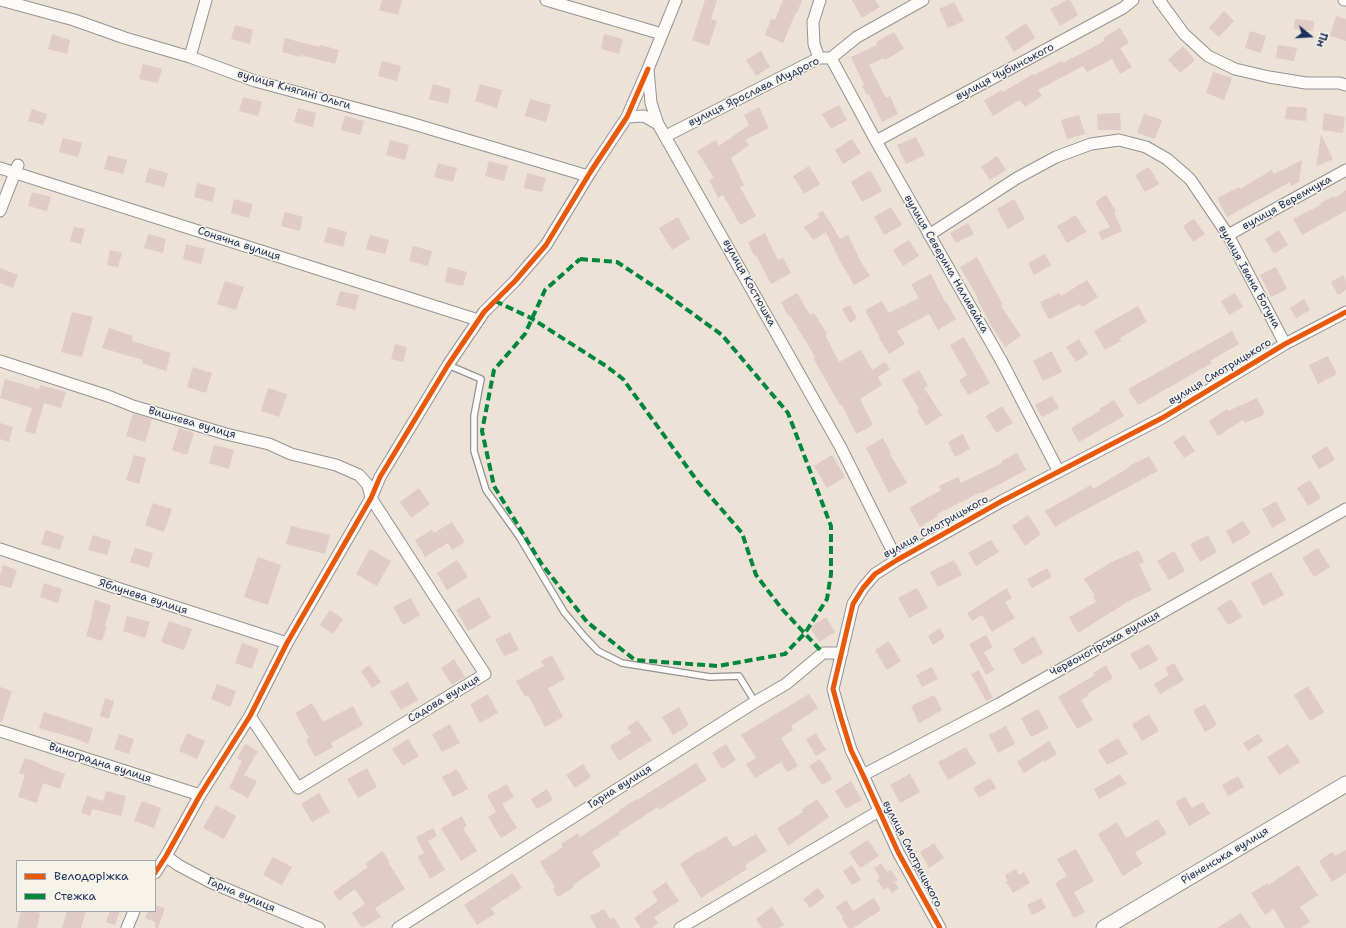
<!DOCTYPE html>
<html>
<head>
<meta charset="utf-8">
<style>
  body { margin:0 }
  #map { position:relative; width:1346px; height:928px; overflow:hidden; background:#ece2d6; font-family:"Shantell Sans",sans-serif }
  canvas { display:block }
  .legend { position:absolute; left:16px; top:860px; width:140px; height:52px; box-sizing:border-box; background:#f7f3e8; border:1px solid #9fa5b1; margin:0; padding:5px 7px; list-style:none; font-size:12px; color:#1b2f5e }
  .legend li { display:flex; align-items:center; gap:8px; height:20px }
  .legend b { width:20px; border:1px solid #9fa5b1 }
  .north { position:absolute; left:1290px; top:16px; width:40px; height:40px; -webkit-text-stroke:3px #f7f3e8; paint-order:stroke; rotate:108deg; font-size:11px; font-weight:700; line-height:16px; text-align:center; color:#1b2f5e }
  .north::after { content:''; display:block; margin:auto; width:14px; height:18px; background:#1b2f5e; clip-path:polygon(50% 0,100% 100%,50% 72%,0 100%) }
</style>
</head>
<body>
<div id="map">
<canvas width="1346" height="928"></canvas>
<ul class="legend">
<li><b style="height:5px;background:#e8590c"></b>Велодоріжка</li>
<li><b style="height:5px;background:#00873e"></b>Стежка</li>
</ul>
<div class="north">Пн</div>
</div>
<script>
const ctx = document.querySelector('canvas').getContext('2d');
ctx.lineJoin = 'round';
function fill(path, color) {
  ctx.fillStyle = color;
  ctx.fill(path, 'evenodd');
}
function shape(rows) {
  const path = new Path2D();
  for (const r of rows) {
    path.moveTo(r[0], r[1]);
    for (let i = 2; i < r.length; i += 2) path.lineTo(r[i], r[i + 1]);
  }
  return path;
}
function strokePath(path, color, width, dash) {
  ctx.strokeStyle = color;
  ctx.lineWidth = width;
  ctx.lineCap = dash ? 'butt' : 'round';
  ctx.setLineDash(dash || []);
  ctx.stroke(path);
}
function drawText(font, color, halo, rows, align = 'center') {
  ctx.font = font + ' "Shantell Sans",sans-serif';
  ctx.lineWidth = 3;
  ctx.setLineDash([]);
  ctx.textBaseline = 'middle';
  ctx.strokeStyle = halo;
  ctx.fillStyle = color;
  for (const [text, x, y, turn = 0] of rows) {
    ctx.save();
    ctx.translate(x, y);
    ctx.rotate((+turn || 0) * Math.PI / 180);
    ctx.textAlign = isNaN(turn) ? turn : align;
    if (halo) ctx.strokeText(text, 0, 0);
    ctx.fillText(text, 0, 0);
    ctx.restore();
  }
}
fill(shape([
  [382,0,402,0,398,15,379,10],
  [705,0,717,0,711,19,717,21,709,46,692,40],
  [783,0,802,0,797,13,796,12,783,43,765,35,771,19,775,20],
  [852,0,875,0,880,7,862,18],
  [1067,0,1070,0,1078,15,1060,26,1050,9],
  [954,2,964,21,948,28,939,9],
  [1224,11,1234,21,1219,37,1209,28],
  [1336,16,1346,19,1346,41,1330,36],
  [1295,19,1314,21,1313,31,1294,29],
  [1026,23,1035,38,1014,52,1005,37],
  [235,25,253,30,250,44,231,39],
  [1120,28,1129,43,1120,48,1132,67,1120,74,1112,59,1087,72,1083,66,1038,90,1042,96,1025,107,1020,100,993,116,984,100,1002,90,1003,92,1033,74,1034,75,1062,61,1063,63,1105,41,1103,38],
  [1250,31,1266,36,1261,53,1245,48],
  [894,32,904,49,885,60,884,58,869,65,886,98,890,96,898,114,882,122,869,94,867,95,862,86,864,85,851,57,877,45,876,42],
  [52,34,70,40,67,54,48,49],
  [604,34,623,39,619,54,601,49],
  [285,38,319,47,320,45,339,50,335,64,301,55,300,57,282,52],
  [1278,45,1297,48,1294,61,1276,58],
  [1183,46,1195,60,1180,73,1168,60],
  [761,51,770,67,756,76,746,60],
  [382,61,401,66,397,81,378,76],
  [143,64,162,69,158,83,139,79],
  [1213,72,1232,78,1224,100,1206,93],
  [433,84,451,89,448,104,429,99],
  [480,84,502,90,497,108,475,101],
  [243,97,262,102,258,116,239,111],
  [530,99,551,105,546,122,525,116],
  [839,105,847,120,831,129,822,114],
  [1287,106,1307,108,1306,121,1285,119],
  [759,107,769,128,745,140,749,145,731,158,744,185,740,187,756,216,740,225,723,195,718,198,709,180,714,178,697,151,716,140,719,146,749,125,744,115],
  [298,108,316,113,313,127,294,122],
  [32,109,47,114,43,125,28,121],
  [1120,113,1121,130,1098,130,1097,114],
  [1324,113,1345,117,1343,133,1322,130],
  [1144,114,1162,120,1155,139,1137,133],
  [1079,115,1085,134,1067,139,1061,120],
  [345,116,364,121,360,135,341,130],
  [1321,134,1333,159,1316,167],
  [916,137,925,155,906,164,897,145],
  [63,138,82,143,78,157,59,152],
  [852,139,861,153,843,164,835,150],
  [390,140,409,145,405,160,386,155],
  [108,155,127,160,123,174,104,169],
  [997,156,1006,170,990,180,981,167],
  [1302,160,1299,182,1291,186,1290,182,1227,217,1217,198,1239,187,1240,189,1272,170,1274,174],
  [489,161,508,166,504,181,485,176],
  [438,163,457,168,453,182,434,177],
  [809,166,820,184,804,194,793,176],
  [1149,167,1159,184,1145,192,1135,175],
  [149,168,168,173,164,187,145,182],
  [870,170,882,191,862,202,851,182],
  [527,173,546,178,542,192,524,188],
  [197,183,216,188,212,202,194,197],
  [1346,190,1346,211,1302,235,1293,219,1321,205,1320,203,1334,196,1335,198],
  [32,192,51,197,47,211,28,206],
  [1106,195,1116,211,1114,212,1122,231,1102,240,1098,232,1110,227,1095,202],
  [234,199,253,204,249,218,231,213],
  [1014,199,1025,219,1008,229,997,209],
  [891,207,902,225,884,235,874,217],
  [823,211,840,239,848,235,860,260,870,276,854,285,841,263,826,232,813,240,804,227,819,218,817,214],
  [285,212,303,217,300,231,281,226],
  [1076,215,1086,232,1067,243,1057,226],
  [678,217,690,239,672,250,659,228],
  [1194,219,1205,234,1193,242,1183,226],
  [968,223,974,234,956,243,950,233],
  [74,227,85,229,81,244,70,241],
  [328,227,347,232,343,247,324,242],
  [1279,230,1288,245,1274,254,1265,239],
  [765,233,778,260,783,258,791,273,771,284,756,255,754,256,748,242],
  [148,234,166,239,163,253,144,248],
  [370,235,389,240,385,254,366,249],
  [909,240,919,256,903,266,893,250],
  [186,244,205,249,201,264,183,259],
  [413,246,432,251,428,266,409,261],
  [110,250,122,253,118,267,107,265],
  [1045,254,1051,265,1034,275,1028,263],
  [977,257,1003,305,1001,306,1021,336,1005,347,992,327,977,299,978,298,960,267],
  [448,267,467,272,463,286,445,282],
  [1276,267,1287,289,1271,297,1260,275],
  [0,268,18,275,13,288,0,283],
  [931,274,946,304,947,303,956,319,938,330,929,314,897,331,905,344,889,354,879,338,880,338,865,310,882,301,889,313,919,298,911,284],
  [1343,275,1346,281,1346,290,1338,295,1331,282],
  [1087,280,1098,297,1082,307,1080,304,1050,319,1048,318,1040,302,1060,293,1061,296],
  [225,281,244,287,236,310,217,304],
  [340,291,359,295,355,310,336,305],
  [797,293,810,315,814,313,827,334,825,335,839,362,861,350,872,370,885,362,890,369,878,377,882,385,860,399,873,425,856,434,842,405,840,405,813,358,815,357,790,315,788,316,781,302],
  [1235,293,1243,307,1229,315,1221,301],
  [1304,299,1310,310,1296,318,1290,308],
  [850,305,857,318,850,323,842,309],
  [1138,306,1147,322,1120,338,1121,341,1105,350,1094,331],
  [72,312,93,317,82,357,61,352],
  [109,328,133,336,132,341,171,353,166,371,142,363,143,360,102,348],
  [1232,331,1239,344,1210,361,1212,363,1138,405,1128,389],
  [964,337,990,383,968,395,959,380,967,375,950,345],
  [1079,339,1088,354,1076,362,1066,347],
  [395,344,407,347,403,362,391,359],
  [1052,351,1062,372,1043,381,1033,361],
  [1328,356,1337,374,1318,384,1309,365],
  [193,367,212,373,206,393,187,387],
  [919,370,928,386,924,388,942,415,926,426,917,411,919,409,902,380],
  [5,379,39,389,40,385,66,392,61,408,44,403,35,434,25,431,32,408,0,398],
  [268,388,287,394,279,417,261,411],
  [1052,396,1059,408,1042,417,1035,405],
  [1257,398,1265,414,1245,423,1243,420,1218,436,1209,421,1227,409,1228,411],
  [1114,400,1124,416,1079,442,1071,428,1100,411,1099,409],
  [1002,406,1013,423,996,433,986,416],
  [133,413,152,419,145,442,126,436],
  [0,423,13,427,9,442,0,439],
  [179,428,194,433,187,455,172,450],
  [963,434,970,449,955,457,948,442],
  [1184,435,1195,451,1184,458,1173,442],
  [883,438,891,453,890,454,907,483,889,493,866,448],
  [214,445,234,450,229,469,209,463],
  [1327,446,1335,460,1319,469,1311,456],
  [1017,453,1026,470,1000,484,982,493,981,492,937,514,938,516,920,527,909,508,941,490,939,486,958,477,961,483,1002,463,1001,461],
  [134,455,146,458,139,484,126,480],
  [832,455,845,477,827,488,814,466],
  [1149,456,1158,471,1070,518,1055,527,1045,511,1091,485,1093,489,1130,467,1129,466],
  [1310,480,1321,498,1308,506,1297,488],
  [419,488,430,504,411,518,400,502],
  [1276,501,1286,520,1272,528,1262,509],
  [153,503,172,509,164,532,145,525],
  [1028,515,1041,534,1025,546,1012,526],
  [1243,521,1251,533,1233,544,1226,531],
  [452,522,465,542,452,550,448,543,425,557,415,540,432,530,434,533],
  [291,526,330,535,325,554,286,544],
  [46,530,64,536,60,550,41,544],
  [93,535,111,541,107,555,88,550],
  [1208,535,1217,552,1200,562,1190,544],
  [991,540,999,552,976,566,968,553],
  [135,548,153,553,149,568,130,562],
  [1318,548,1330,567,1314,577,1302,558],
  [370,549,391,561,377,586,356,574],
  [1138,550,1144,562,1139,564,1152,590,1129,601,1078,633,1069,617,1096,602,1093,597,1095,596,1084,579,1110,563],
  [1174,551,1185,571,1169,580,1157,561],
  [258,557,281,565,268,605,244,597],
  [457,560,468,577,447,590,437,573],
  [954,560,962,575,938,587,930,572],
  [3,565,17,570,11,588,0,585,0,575],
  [1047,568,1052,577,1032,588,1027,579],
  [1271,572,1284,595,1263,606,1251,583],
  [44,583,62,589,58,603,40,597],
  [917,588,928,608,909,618,898,598],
  [1007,588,1012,598,1005,602,1015,618,992,632,982,615,972,621,967,613],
  [479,597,491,618,468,631,456,610],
  [411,598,420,615,403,625,393,607],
  [1231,599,1242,617,1228,625,1217,608],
  [95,600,111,605,105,626,107,626,102,641,86,636,92,615,91,615],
  [330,610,343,619,333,634,320,625],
  [127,616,150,622,145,638,123,631],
  [826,617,835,632,819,642,810,627],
  [169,621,192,629,184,650,161,642],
  [940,628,945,637,933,645,928,636],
  [510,632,519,650,504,656,495,639],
  [986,635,993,647,984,652,994,670,986,675,969,644],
  [1034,636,1043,653,1022,665,1013,649],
  [889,641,901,661,887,670,875,650],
  [242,643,259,649,252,669,235,663],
  [1149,644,1158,660,1140,670,1130,654],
  [552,655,565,679,548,688,563,717,545,727,528,695,525,697,516,681,544,666,541,661],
  [454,659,465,677,452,685,441,668],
  [1174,663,1184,680,1160,694,1154,684,1169,675,1165,668],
  [369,665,381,682,372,688,361,671],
  [1106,665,1113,678,1087,694,1088,696,1081,700,1093,720,1077,729,1058,697,1095,675,1093,673],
  [932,667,938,679,922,687,916,675],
  [979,670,993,698,986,701,971,674],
  [408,682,418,700,401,710,390,692],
  [217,684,236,691,230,707,211,699],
  [1308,686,1324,712,1310,721,1294,695],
  [0,687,12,691,2,722,0,722],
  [488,694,498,713,480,723,470,704],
  [809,694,818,708,791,726,793,730,781,738,798,766,787,772,781,762,755,778,746,764,756,758,741,735],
  [934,695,942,710,919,723,911,706],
  [105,698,114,701,109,719,100,716],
  [312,703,323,722,353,706,363,725,331,743,333,747,315,757,306,740,309,738,295,713],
  [1205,704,1217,725,1205,732,1193,710],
  [679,707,689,725,673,735,662,717],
  [1038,709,1049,728,1031,737,1021,718],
  [44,712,93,728,88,744,74,738,39,728],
  [1149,714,1159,731,1142,741,1132,724],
  [637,720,652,740,619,761,610,746,631,733,627,728],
  [450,724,460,743,442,752,432,734],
  [1006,726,1015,744,998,753,989,735],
  [187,733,205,741,197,759,179,751],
  [816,733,826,750,816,756,806,739],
  [119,734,134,739,129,754,114,749],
  [1258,734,1263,741,1248,751,1243,743],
  [1118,738,1128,754,1107,765,1098,750],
  [408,739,419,756,403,766,392,749],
  [1049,741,1057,754,1044,762,1044,760,1024,773,1017,762],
  [245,744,258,751,244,775,257,781,248,798,229,788,242,761,237,758],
  [726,744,736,760,722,769,712,753],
  [1288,744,1300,762,1279,775,1267,757],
  [966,747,976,764,948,780,938,762],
  [25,758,39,763,39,764,65,774,60,789,43,783,37,803,18,797,25,775,19,773],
  [820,759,832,779,822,785,809,766],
  [696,763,707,780,659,810,658,807,619,832,620,834,592,852,601,866,573,885,574,887,558,897,553,889,555,887,540,862,563,847,561,844,578,833,580,837,620,811,619,810,637,799,637,800],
  [583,764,591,777,575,788,566,775],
  [367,768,377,787,358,798,347,779],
  [457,769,468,789,453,797,442,777],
  [910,774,920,792,900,803,890,785],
  [1120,774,1126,784,1099,799,1094,789],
  [1238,776,1244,787,1228,796,1222,785],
  [990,778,996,788,979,798,973,788],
  [851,781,862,800,846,809,835,791],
  [507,784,514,797,502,804,517,828,501,838,488,817,496,812,487,795],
  [547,789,553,800,537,809,531,799],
  [106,791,126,796,121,816,92,809,90,816,81,813,87,796,103,801],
  [319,793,330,812,312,822,301,804],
  [1185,797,1192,808,1203,802,1210,814,1189,826,1175,802],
  [817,799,829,817,788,846,777,828,803,812,801,810],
  [142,801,161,808,154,828,134,821],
  [216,805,236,816,224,839,203,828],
  [462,816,467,826,463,828,477,851,461,861,441,828],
  [1158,819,1167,834,1135,852,1142,864,1123,876,1098,834,1117,822,1126,838],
  [433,828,437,836,428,841,445,870,430,879,418,857,424,853,416,837],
  [756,834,767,851,745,865,747,869,701,898,680,864,699,851,700,852,726,836,734,847],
  [868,840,879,856,860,868,849,852],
  [934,843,944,858,929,868,920,852],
  [1076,849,1094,881,1074,892,1085,912,1074,918,1055,883,1067,876,1057,859],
  [1346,850,1346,873,1332,882,1319,861,1332,852,1335,856],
  [382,851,389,861,388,862,405,889,375,908,381,917,362,928,352,913,365,904,355,889,339,901,333,892,368,867,365,864],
  [273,857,292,867,282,885,263,875],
  [881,863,887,872,891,870,898,880,894,882,899,888,892,893,888,887,884,890,877,880,880,877,874,868],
  [852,865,861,880,852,885,843,871],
  [1298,865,1318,895,1300,907,1310,922,1301,928,1285,928,1274,909,1265,915,1251,893,1268,883,1269,885],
  [1016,869,1019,875,1024,872,1030,883,1013,893,1006,882,1008,881,1005,875],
  [513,873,522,888,491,908,495,914,477,925,464,905],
  [666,882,679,901,654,917,658,923,652,928,641,928,634,918,658,901,652,892],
  [818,888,825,897,810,908,803,899],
  [874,898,881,910,853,928,848,928,842,918,843,917,836,907,846,900,853,911],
  [1041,898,1046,908,1032,915,1027,905],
  [155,905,165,908,158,928,155,928,155,922,145,918,148,911,155,911],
  [772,907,784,925,779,928,762,928,756,919],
  [604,909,610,919,614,917,620,928,595,928,596,927,590,916],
  [21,911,31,911,40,913,37,928,17,928],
  [67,911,86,911,81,928,62,928],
  [110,911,120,911,115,925,106,922],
  [1241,913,1251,928,1217,928]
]), '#e0cbc6');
const lane = shape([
  [448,365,481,379,474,416,474,451,486,490,520,538,564,612,583,635,598,651,622,663,710,677,739,676,755,702]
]);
const street = shape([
  [1,0,74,20,125,38,190,57,255,81,407,122,588,176],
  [546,0,662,34],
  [676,0,648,69,651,103,658,124,840,446,897,560],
  [1159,0,1184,34,1208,56,1235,69,1269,77,1306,83,1339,83,1346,85],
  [1344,0,1346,0],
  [190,57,206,0],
  [819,58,814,44,813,22,820,0],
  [831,58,876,141,1002,362,1059,472],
  [627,117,644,116,658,124],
  [666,136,819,58,831,58,857,37,923,0],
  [876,141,1123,8,1133,0],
  [0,168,478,320],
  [0,211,18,165],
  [929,235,1017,178,1056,157,1091,144,1119,140,1146,147,1167,159,1190,179,1228,235,1285,344],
  [1228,235,1346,170],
  [0,361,108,396,133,406,226,434,269,444,291,454,336,465,359,475,368,485,371,498,485,674,298,788,250,716],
  [0,549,114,587,287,643],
  [0,731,200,795],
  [863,775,999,704,1346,509],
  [166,856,178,865,210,882,319,928],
  [155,873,166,856,200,795,250,716,287,643,371,498,380,477,448,365,484,312,515,281,546,245,591,171,627,117,648,69],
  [127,928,134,911],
  [398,928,755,702,786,684,823,653,842,653],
  [680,928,879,811],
  [940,928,898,852,863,775,851,750,841,718,833,689,853,604,863,588,875,574,897,560,1002,501,1164,417,1285,344,1346,312]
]);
const secondary = shape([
  [1104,928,1346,784]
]);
strokePath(lane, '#959294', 8);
strokePath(street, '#959294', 13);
strokePath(secondary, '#959294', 17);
strokePath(lane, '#fcfbf9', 5.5);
strokePath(street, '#fcfbf9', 11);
strokePath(secondary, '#fcfbf9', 15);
strokePath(shape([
  [580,259,617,262,667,295,722,335,788,413,831,526,831,574,827,599,805,633,785,654,718,666,635,660,587,622,541,563,494,486,482,431,494,370,525,334,545,290,580,259],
  [495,301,531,318,606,366,623,379,698,482,742,533,756,575,782,609,823,653]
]), '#00873e', 4, [8, 4]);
strokePath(shape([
  [155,873,166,856,200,795,250,716,287,643,371,498,380,477,448,365,484,312,515,281,546,245,591,171,627,117,648,69],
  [940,928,898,852,863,775,851,750,841,718,833,689,853,604,863,588,875,574,897,560,1002,501,1164,417,1285,344,1346,312]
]), '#e8590c', 5);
drawText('11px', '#1b2f5e', '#f7f3e8', [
  ["вулиця Чубинського",1005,72,-28],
  ["вулиця Княгині Ольги",294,90,16],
  ["вулиця Ярослава Мудрого",754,92,-26],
  ["вулиця Веремчука",1287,203,-29],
  ["Сонячна вулиця",239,244,18],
  ["вулиця Северина Наливайка",946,264,60],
  ["вулиця Івана Богуна",1249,277,61],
  ["вулиця Костюшка",749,283,61],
  ["вулиця Смотрицького",1220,372,-31],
  ["Вишнева вулиця",192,423,16],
  ["вулиця Смотрицького",936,527,-29],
  ["Яблунева вулиця",143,597,18],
  ["Червоногірська вулиця",1105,644,-29],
  ["Садова вулиця",444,699,-31],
  ["Виноградна вулиця",100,763,18],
  ["Гарна вулиця",620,787,-32],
  ["вулиця Смотрицького",912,854,63],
  ["Рівненська вулиця",1225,856,-31],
  ["Гарна вулиця",241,895,23]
]);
</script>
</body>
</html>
